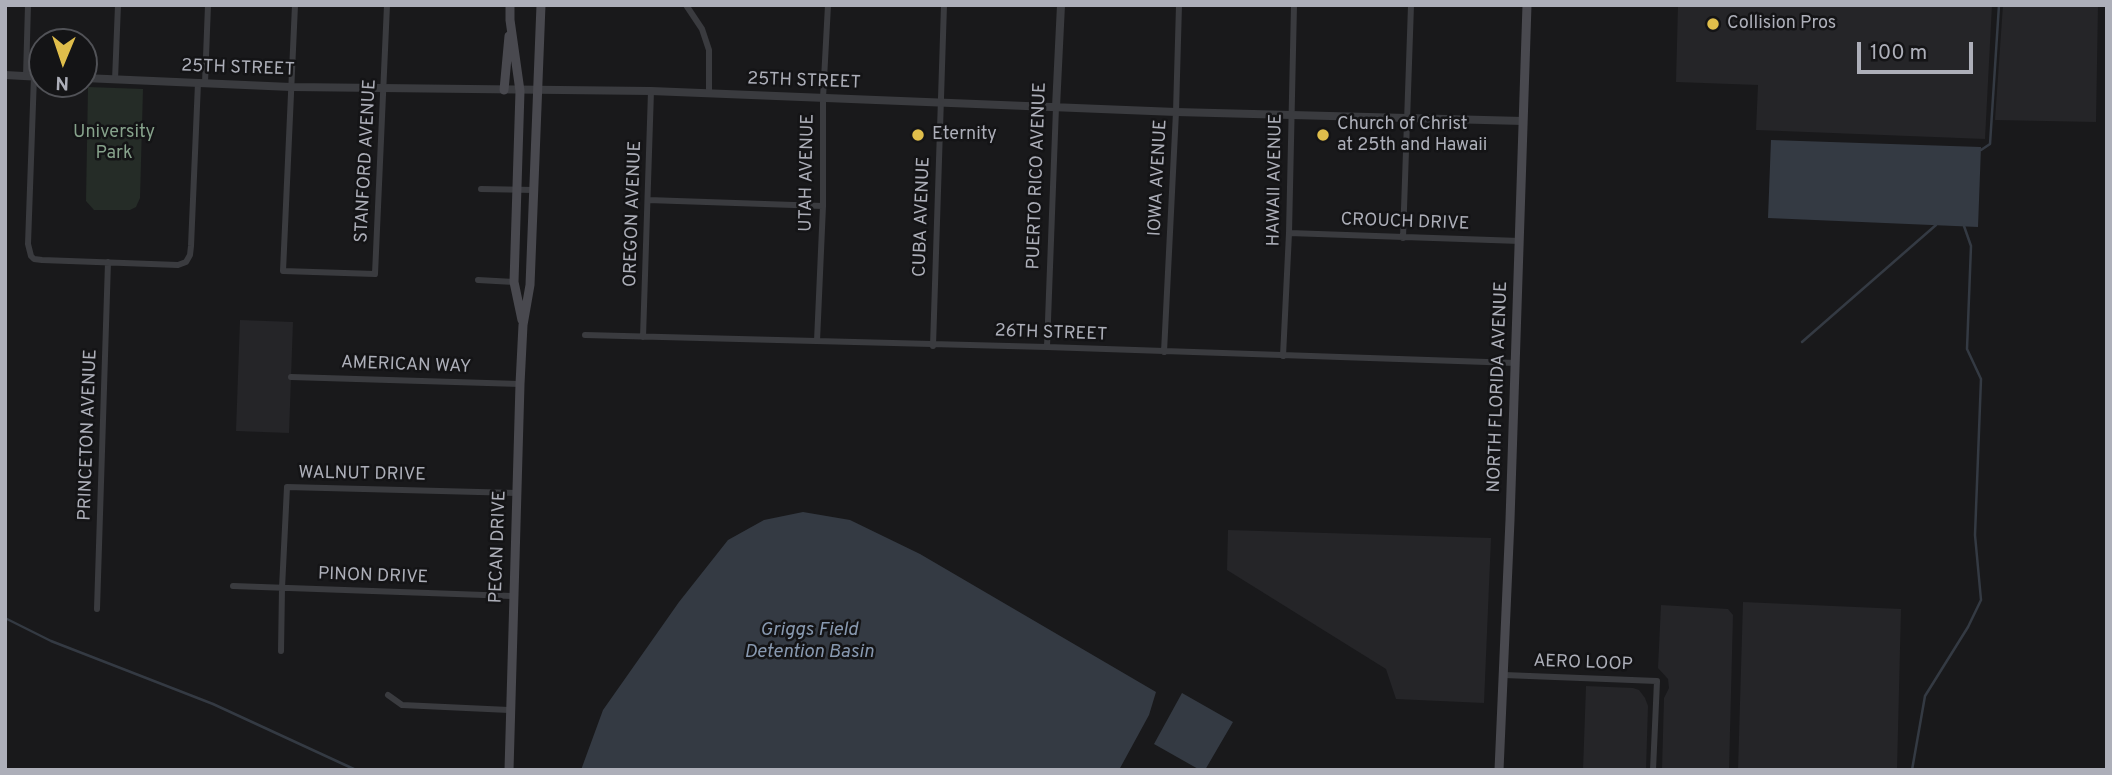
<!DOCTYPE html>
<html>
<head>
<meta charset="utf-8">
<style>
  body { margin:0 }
  #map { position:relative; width:2112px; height:775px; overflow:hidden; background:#19191b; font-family:Overpass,sans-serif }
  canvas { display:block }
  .frame { position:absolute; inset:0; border:7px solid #adafb9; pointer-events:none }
  .north { position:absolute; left:28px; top:28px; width:70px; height:70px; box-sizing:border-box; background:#141416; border:2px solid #515257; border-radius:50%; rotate:182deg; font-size:19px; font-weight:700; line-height:28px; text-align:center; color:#adafb9 }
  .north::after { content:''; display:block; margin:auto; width:24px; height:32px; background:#e0be4b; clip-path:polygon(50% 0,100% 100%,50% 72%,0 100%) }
  .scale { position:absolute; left:1857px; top:42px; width:116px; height:32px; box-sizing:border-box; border:4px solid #adafb9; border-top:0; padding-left:9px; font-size:21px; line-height:24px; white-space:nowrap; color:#adafb9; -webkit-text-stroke:5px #141416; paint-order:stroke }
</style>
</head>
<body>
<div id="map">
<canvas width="2112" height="775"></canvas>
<div class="frame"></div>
<div class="north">N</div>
<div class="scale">100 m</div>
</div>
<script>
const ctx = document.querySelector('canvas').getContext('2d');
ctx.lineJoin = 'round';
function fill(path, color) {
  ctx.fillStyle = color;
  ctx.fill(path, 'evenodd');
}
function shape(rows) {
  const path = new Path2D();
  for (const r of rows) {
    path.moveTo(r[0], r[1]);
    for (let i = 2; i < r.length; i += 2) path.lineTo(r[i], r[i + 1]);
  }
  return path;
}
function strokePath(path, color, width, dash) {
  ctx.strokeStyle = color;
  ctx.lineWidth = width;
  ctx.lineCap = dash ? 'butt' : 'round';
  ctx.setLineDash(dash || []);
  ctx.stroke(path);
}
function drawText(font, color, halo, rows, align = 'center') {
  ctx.font = font + ' Overpass,sans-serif';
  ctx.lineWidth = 5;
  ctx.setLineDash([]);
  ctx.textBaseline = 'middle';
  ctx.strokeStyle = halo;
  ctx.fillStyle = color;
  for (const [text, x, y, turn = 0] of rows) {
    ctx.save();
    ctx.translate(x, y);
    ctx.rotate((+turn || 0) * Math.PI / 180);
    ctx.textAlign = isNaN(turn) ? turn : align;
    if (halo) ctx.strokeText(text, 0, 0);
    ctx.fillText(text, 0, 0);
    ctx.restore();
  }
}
fill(shape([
  [1678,5,1992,5,1985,139,1756,130,1758,85,1676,82],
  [2003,5,2098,5,2096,122,1995,120],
  [240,320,293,322,289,433,236,431],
  [1228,530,1491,538,1484,703,1396,699,1386,669,1227,570],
  [1743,602,1901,609,1897,770,1738,770],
  [1661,605,1728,609,1733,615,1729,770,1662,770,1664,698,1669,688,1668,679,1658,668],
  [1586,686,1633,688,1639,690,1645,698,1648,706,1646,770,1583,770]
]), '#252528');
fill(shape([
  [88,87,143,89,140,198,136,207,130,210,94,210,86,201]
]), '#252c27');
fill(shape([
  [1771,140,1981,147,1978,227,1768,218],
  [803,512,850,520,920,554,1156,692,1149,715,1119,770,581,770,603,710,679,602,728,540,764,520],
  [1182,693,1233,722,1205,770,1200,770,1154,744]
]), '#343a43');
strokePath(shape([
  [1981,150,1990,144,1999,5],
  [1802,342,1936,225],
  [5,618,51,641,213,704,356,770],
  [1912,770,1925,696,1968,627,1981,600,1975,535,1981,379,1967,349,1971,246,1964,226]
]), '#343a43', 2.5);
strokePath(shape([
  [295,5,283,271,375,274,387,5],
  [686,5,702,29,709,50,709,93],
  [26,76,28,5],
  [34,76,28,244,31,256,34,259,42,260,178,265,186,262,190,255,191,246,198,83],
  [115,80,118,5],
  [205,83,208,5],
  [481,189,534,190],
  [648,200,823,206],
  [1289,233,1520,241],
  [1403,238,1411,5],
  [478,280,514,282],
  [585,335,1047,347,1516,363],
  [643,337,651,91],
  [817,341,823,206,823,98,828,5],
  [933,346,944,5],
  [1047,347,1056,107],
  [1164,352,1176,112,1179,5],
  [1283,356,1289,233,1294,5],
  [291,377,520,384],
  [233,586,512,596],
  [97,609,108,262],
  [281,651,282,588,287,487,517,493],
  [1504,675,1657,681,1653,770],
  [388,695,402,705,509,710]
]), '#3a3b3f', 6);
strokePath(shape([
  [5,75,42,77],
  [84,78,291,87,651,91,1176,112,1523,121],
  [1056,107,1061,5]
]), '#3a3b3f', 8);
strokePath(shape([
  [510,5,510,20,520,91,514,282,522,320],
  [504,90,509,36],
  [509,770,520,384,523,325,530,285,541,5],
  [1499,770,1510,520,1527,5]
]), '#49494f', 9);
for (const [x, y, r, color] of [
  [1713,24,7,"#e0be4b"],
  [918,135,7,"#e0be4b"],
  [1323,135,7,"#e0be4b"]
]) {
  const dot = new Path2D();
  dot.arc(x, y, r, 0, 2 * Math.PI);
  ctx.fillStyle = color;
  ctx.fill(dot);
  strokePath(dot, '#141416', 2.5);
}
drawText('18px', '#adafb9', '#141416', [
  ["Collision Pros",1727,24],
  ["Church of Christ",1337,125],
  ["at 25th and Hawaii",1337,146],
  ["Eternity",932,135]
], 'left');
drawText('18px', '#adafb9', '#141416', [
  ["25TH STREET",238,69,2],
  ["25TH STREET",804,82,2],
  ["STANFORD AVENUE",367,161,-87],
  ["UTAH AVENUE",808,173,-89],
  ["PUERTO RICO AVENUE",1038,176,-88],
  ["IOWA AVENUE",1159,178,-87],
  ["HAWAII AVENUE",1276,180,-89],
  ["OREGON AVENUE",634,214,-88],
  ["CUBA AVENUE",923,217,-88],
  ["CROUCH DRIVE",1405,223,2],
  ["26TH STREET",1051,334,2],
  ["AMERICAN WAY",406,366,2],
  ["NORTH FLORIDA AVENUE",1499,387,-88],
  ["PRINCETON AVENUE",89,435,-88],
  ["WALNUT DRIVE",362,475,1],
  ["PECAN DRIVE",499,547,-88],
  ["PINON DRIVE",373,577,2],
  ["AERO LOOP",1583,664,2]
]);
drawText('18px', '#86a28b', '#141416', [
  ["University",114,133],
  ["Park",114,154]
]);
drawText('italic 19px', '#8899b0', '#141416', [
  ["Griggs Field",809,631],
  ["Detention Basin",809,653]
]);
</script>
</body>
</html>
